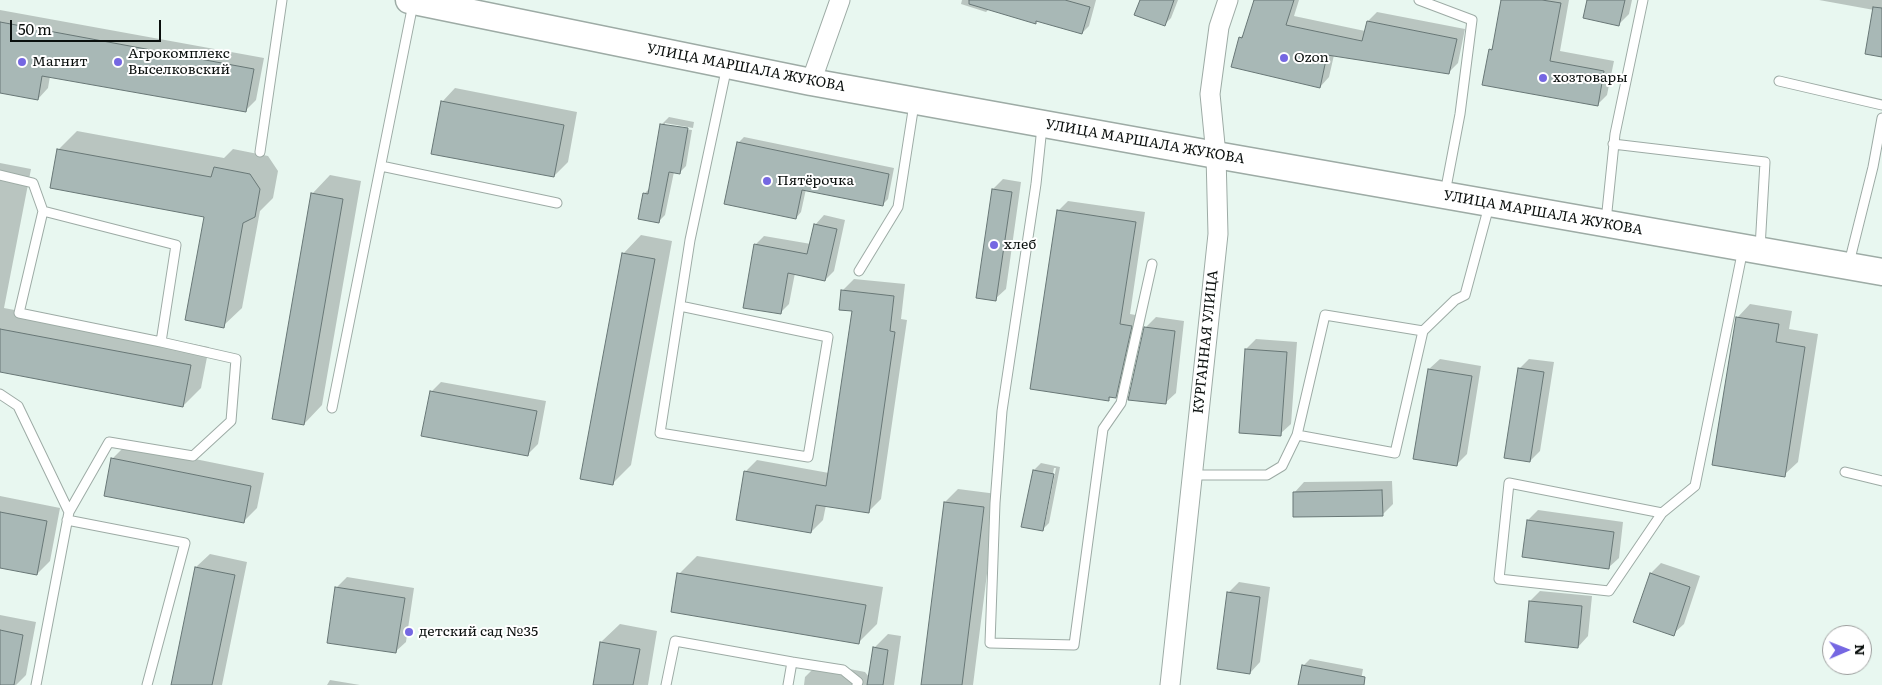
<!DOCTYPE html>
<html>
<head>
<meta charset="utf-8">
<style>
  body { margin:0 }
  #map { position:relative; width:1882px; height:685px; overflow:hidden; background:#e8f7f0; font-family:Literata,serif }
  canvas { display:block }
  .north { position:absolute; left:1822px; top:625px; width:50px; height:50px; box-sizing:border-box; background:#fff; border:1px solid #9d9f9e; border-radius:50%; rotate:89deg; font-size:14px; font-weight:700; line-height:20px; text-align:center; color:#0a0f0d }
  .north::after { content:''; display:block; margin:auto; width:18px; height:22px; background:#7567e2; clip-path:polygon(50% 0,100% 100%,50% 72%,0 100%) }
  .scale { position:absolute; left:10px; top:20px; width:151px; height:22px; box-sizing:border-box; border:2px solid #0a0f0d; border-top:0; padding-left:6px; font-size:15px; line-height:18px; white-space:nowrap; color:#0a0f0d; -webkit-text-stroke:4px #fff; paint-order:stroke }
</style>
</head>
<body>
<div id="map">
<canvas width="1882" height="685"></canvas>
<div class="north">N</div>
<div class="scale">50 m</div>
</div>
<script>
const ctx = document.querySelector('canvas').getContext('2d');
ctx.lineJoin = 'round';
function fill(path, color) {
  ctx.fillStyle = color;
  ctx.fill(path, 'evenodd');
}
function shape(rows) {
  const path = new Path2D();
  for (const r of rows) {
    path.moveTo(r[0], r[1]);
    for (let i = 2; i < r.length; i += 2) path.lineTo(r[i], r[i + 1]);
  }
  return path;
}
function strokePath(path, color, width, dash) {
  ctx.strokeStyle = color;
  ctx.lineWidth = width;
  ctx.lineCap = dash ? 'butt' : 'round';
  ctx.setLineDash(dash || []);
  ctx.stroke(path);
}
function drawText(font, color, halo, rows, align = 'center') {
  ctx.font = font + ' Literata,serif';
  ctx.lineWidth = 4;
  ctx.setLineDash([]);
  ctx.textBaseline = 'middle';
  ctx.strokeStyle = halo;
  ctx.fillStyle = color;
  for (const [text, x, y, turn = 0] of rows) {
    ctx.save();
    ctx.translate(x, y);
    ctx.rotate((+turn || 0) * Math.PI / 180);
    ctx.textAlign = isNaN(turn) ? turn : align;
    if (halo) ctx.strokeText(text, 0, 0);
    ctx.fillText(text, 0, 0);
    ctx.restore();
  }
}
fill(shape([
  [962,0,1096,0,1089,26,1082,33,1037,20,1035,23,989,9,986,12,961,4],
  [1141,0,1178,0,1171,18,1164,25],
  [1255,0,1299,0,1294,16,1365,31,1368,21,1377,12,1465,29,1458,63,1449,72,1334,55,1329,77,1320,87,1240,38,1245,33],
  [1502,0,1569,0,1560,51,1614,61,1607,95,1597,105,1490,50,1493,47],
  [1588,0,1632,0,1629,14,1619,24],
  [1819,0,1882,0,1882,56,1874,10],
  [0,10,264,58,256,100,246,110,50,76,48,88,38,99,0,92],
  [455,88,577,112,568,162,554,176,442,102],
  [669,117,694,122,693,128,665,123,665,126,692,130,686,166,679,173,674,172,665,215,658,222,644,194,650,188,662,124],
  [77,131,224,158,233,149,268,156,278,171,273,198,260,211,242,308,223,326,206,216,52,187,59,149],
  [744,137,894,168,888,199,882,205,806,189,801,212,796,218,738,143],
  [0,163,31,169,4,308,209,347,201,388,183,406,0,371],
  [330,175,361,181,322,405,304,424,312,194],
  [1003,179,1021,182,1006,289,995,299,993,189],
  [1068,201,1145,212,1130,314,1141,316,1126,386,1115,397,1112,396,1108,400,1058,211],
  [824,215,845,220,834,271,825,280,795,273,789,304,780,313,755,245,764,236,811,244,815,225],
  [641,235,672,241,631,465,612,484,623,254],
  [854,279,905,284,901,319,907,320,881,499,869,511,826,505,823,520,811,532,745,472,757,460,829,473,853,310,842,291],
  [1750,304,1792,311,1789,329,1818,334,1798,462,1784,475,1737,318],
  [1156,317,1184,321,1176,393,1165,403,1145,328],
  [1256,339,1297,342,1291,424,1280,434,1246,349],
  [1440,359,1481,366,1467,454,1456,465,1429,369],
  [1529,359,1554,362,1540,451,1530,461,1519,369],
  [441,382,546,401,538,444,528,454,431,392],
  [126,445,264,473,257,508,243,522,112,459],
  [1041,463,1060,467,1049,523,1042,530,1034,470],
  [1054,468,1056,468,1045,523,1043,523],
  [1392,481,1393,504,1382,515,1294,493,1304,482],
  [958,489,997,494,973,685,922,685,945,502],
  [0,496,60,508,50,561,37,574,0,567],
  [1538,510,1623,522,1619,558,1608,568,1528,520],
  [210,554,247,562,222,685,173,685,196,567],
  [697,556,883,587,877,624,859,642,679,574],
  [1661,563,1700,576,1684,624,1673,634,1651,573],
  [347,577,414,588,406,642,395,652,336,588],
  [1239,582,1270,587,1260,662,1250,673,1228,593],
  [1540,591,1592,596,1588,636,1578,647,1530,601],
  [0,615,36,622,26,675,16,685,0,685],
  [620,624,657,631,648,685,594,685,601,642],
  [888,634,901,636,894,685,804,685,805,677,819,663,865,672,869,677,874,648],
  [1310,659,1363,669,1360,685,1300,685,1303,666],
  [330,680,360,685,327,685]
]), '#0003');
const building = shape([
  [969,0,1065,0,1090,7,1082,34,1036,21,1036,24,969,4,969,0],
  [1140,0,1174,0,1165,26,1134,15,1140,0],
  [1254,0,1294,0,1286,25,1362,41,1367,21,1457,39,1449,74,1327,55,1320,88,1231,67,1239,37,1242,38,1254,0],
  [1501,0,1542,0,1561,3,1550,61,1604,71,1598,106,1482,85,1489,49,1492,50,1501,0],
  [1587,0,1625,0,1619,26,1583,18,1587,0],
  [1873,7,1882,8,1882,57,1865,54,1873,7],
  [0,22,254,69,246,112,42,76,38,100,0,93,0,22],
  [441,101,564,125,554,177,431,154,441,101],
  [660,124,688,128,680,174,669,172,659,223,638,219,643,193,648,194,660,124],
  [737,142,889,174,883,206,802,190,796,219,724,204,737,142],
  [57,149,211,177,214,167,250,174,260,189,255,217,243,223,224,328,185,320,204,217,50,188,57,149],
  [992,189,1012,192,996,301,976,298,992,189],
  [311,193,343,199,304,425,272,419,311,193],
  [1057,210,1136,222,1120,324,1132,326,1116,398,1109,397,1109,401,1030,389,1057,210],
  [814,224,837,229,825,281,788,273,781,314,743,308,754,244,807,254,814,224],
  [622,253,655,259,613,485,580,479,622,253],
  [841,290,894,296,890,331,895,332,869,513,816,505,811,533,736,520,744,471,826,486,852,311,839,310,841,290],
  [1736,317,1779,324,1776,342,1805,347,1785,477,1712,465,1736,317],
  [1144,327,1175,331,1166,404,1128,400,1144,327],
  [0,329,191,365,183,407,0,372,0,329],
  [1245,349,1287,352,1281,436,1239,433,1245,349],
  [1518,368,1544,372,1530,462,1504,458,1518,368],
  [1428,369,1472,376,1457,466,1413,459,1428,369],
  [430,391,537,411,528,456,421,436,430,391],
  [111,458,251,486,244,523,104,496,111,458],
  [1033,470,1054,474,1043,531,1021,527,1033,470],
  [1382,490,1383,516,1293,517,1293,492,1382,490],
  [944,502,984,507,962,685,921,685,944,502],
  [0,512,47,521,37,575,0,568,0,512],
  [1527,520,1614,532,1609,569,1522,557,1527,520],
  [195,567,235,575,212,685,171,685,195,567],
  [677,573,866,605,859,644,671,612,677,573],
  [1650,573,1690,587,1674,636,1633,622,1650,573],
  [335,587,405,598,396,653,327,643,335,587],
  [1227,592,1260,597,1250,674,1217,669,1227,592],
  [1529,601,1582,606,1578,648,1525,642,1529,601],
  [0,630,23,635,14,685,0,685,0,630],
  [600,642,640,649,633,685,593,685,600,642],
  [873,647,888,650,883,685,867,685,873,647],
  [1302,665,1365,677,1364,685,1298,685,1302,665]
]);
fill(building, '#a8b8b6');
strokePath(building, '#687776', 1);
const lane = shape([
  [1419,0,1472,20,1460,114,1445,193],
  [1779,81,1882,105],
  [1042,127,1036,184,1002,411,995,503,990,643,1074,645,1103,429,1121,403,1152,264],
  [1613,144,1765,162,1760,248],
  [260,152,282,0],
  [381,166,557,203],
  [0,175,33,183,43,211,176,245,161,342,19,313,43,211],
  [1606,221,1615,134,1643,0],
  [1849,263,1873,167,1882,118],
  [859,271,898,207,914,104],
  [680,306,828,337,808,457,660,433,690,240,727,66],
  [0,394,18,406,69,512,36,685],
  [332,408,413,4],
  [1297,435,1395,453,1423,331,1455,300,1465,295,1489,206],
  [1845,472,1882,481],
  [1192,475,1267,475,1282,466,1297,435,1325,315,1423,331],
  [69,512,109,442,193,456,231,421,236,359,161,342],
  [1662,513,1509,483,1499,579,1609,591,1662,513,1695,486,1743,249],
  [67,520,185,543,147,685],
  [666,685,675,641,792,662],
  [788,685,792,662,843,670,858,682,857,685]
]);
const street = shape([
  [811,82,840,0],
  [1170,685,1218,234,1216,155,1210,94,1219,27,1228,0]
]);
const secondary = shape([
  [409,0,811,82,1216,155,1882,272]
]);
strokePath(lane, '#9daba5', 11);
strokePath(street, '#9daba5', 21);
strokePath(secondary, '#9daba5', 29);
strokePath(lane, '#fff', 9);
strokePath(street, '#fff', 19);
strokePath(secondary, '#fff', 26);
for (const [x, y, r, color] of [
  [1284,58,5,"#7567e2"],
  [22,62,5,"#7567e2"],
  [118,62,5,"#7567e2"],
  [1543,78,5,"#7567e2"],
  [767,181,5,"#7567e2"],
  [994,245,5,"#7567e2"],
  [409,632,5,"#7567e2"]
]) {
  const dot = new Path2D();
  dot.arc(x, y, r, 0, 2 * Math.PI);
  ctx.fillStyle = color;
  ctx.fill(dot);
  strokePath(dot, '#fff', 2);
}
drawText('14px', '#0a0f0d', '#fff', [
  ["Агрокомплекс",128,54],
  ["Выселковский",128,70],
  ["Ozon",1294,58],
  ["Магнит",32,62],
  ["хозтовары",1553,78],
  ["Пятёрочка",777,181],
  ["хлеб",1004,245],
  ["детский сад №35",419,632]
], 'left');
drawText('14px', '#0a0f0d', '#fff', [
  ["УЛИЦА МАРШАЛА ЖУКОВА",746,68,11],
  ["УЛИЦА МАРШАЛА ЖУКОВА",1145,142,10],
  ["УЛИЦА МАРШАЛА ЖУКОВА",1543,213,10],
  ["КУРГАННАЯ УЛИЦА",1206,342,-84]
]);
</script>
</body>
</html>
